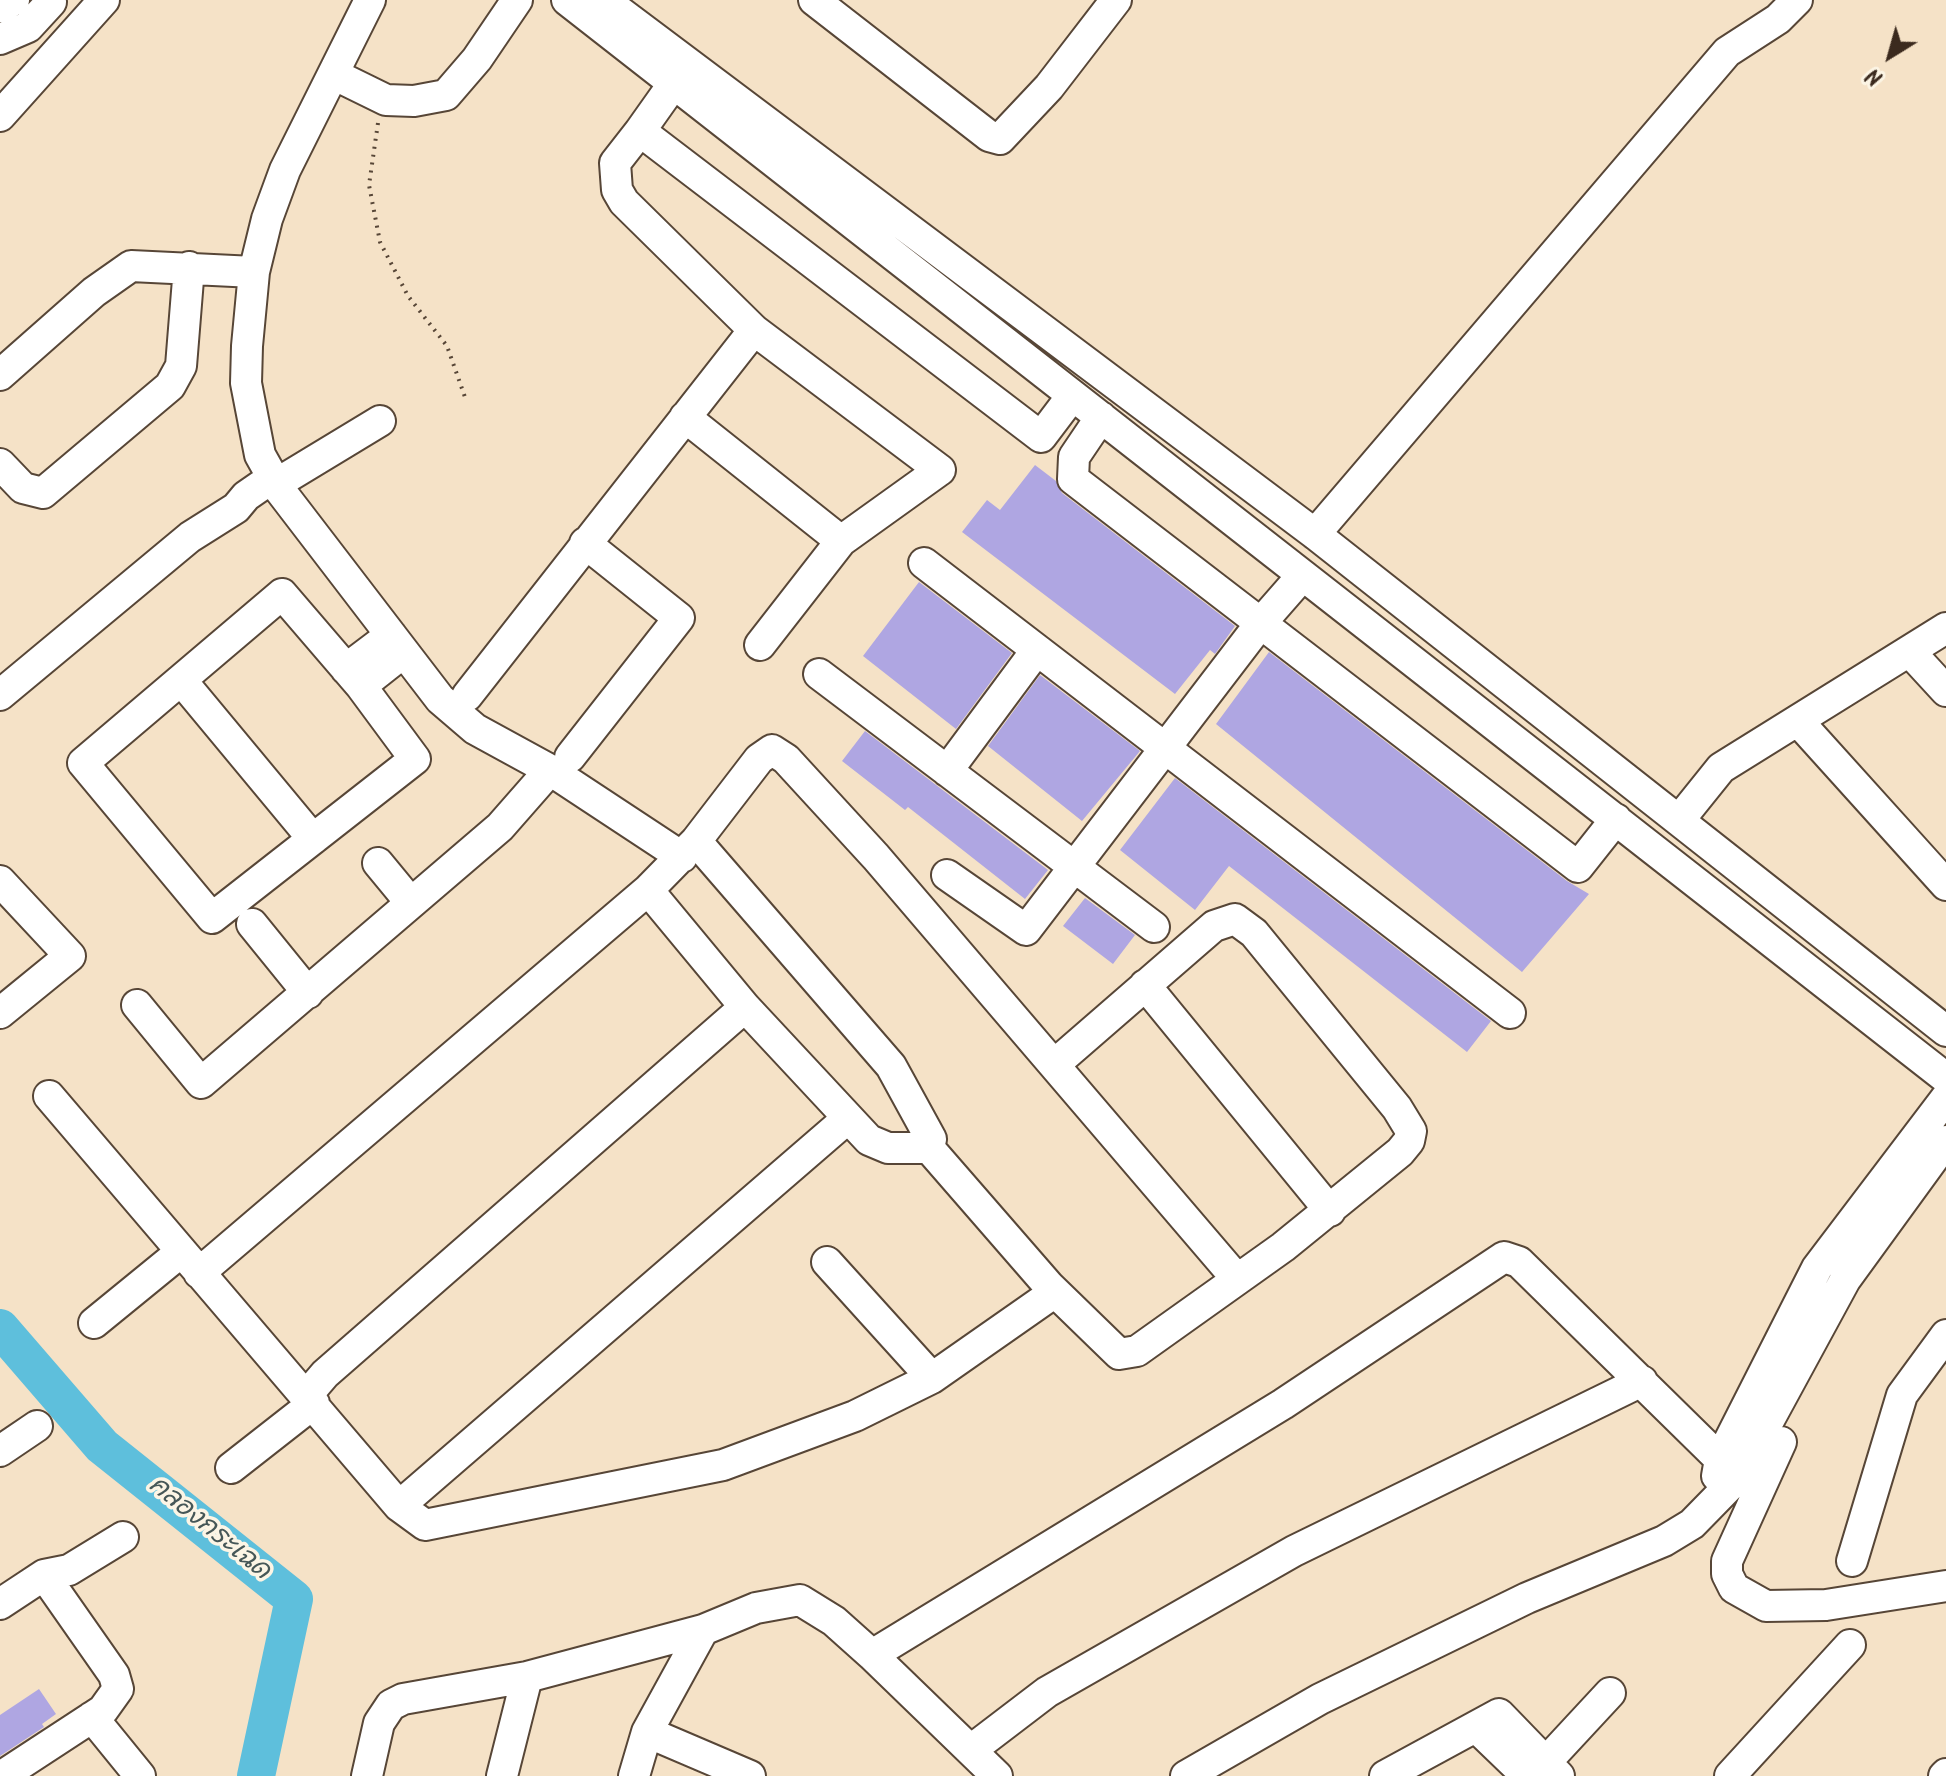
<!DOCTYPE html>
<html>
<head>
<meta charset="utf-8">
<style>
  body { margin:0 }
  #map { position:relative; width:1946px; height:1776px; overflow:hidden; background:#f5e2c7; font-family:Kalam,sans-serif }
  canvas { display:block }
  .north { position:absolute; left:1850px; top:16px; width:80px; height:80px; -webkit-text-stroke:6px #fcf5e5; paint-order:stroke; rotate:217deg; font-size:22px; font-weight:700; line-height:32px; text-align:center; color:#3b2a1e }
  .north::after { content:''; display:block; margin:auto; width:28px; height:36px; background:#3b2a1e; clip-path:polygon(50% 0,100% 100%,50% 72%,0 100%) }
</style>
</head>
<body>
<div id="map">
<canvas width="1946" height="1776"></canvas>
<div class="north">N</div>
</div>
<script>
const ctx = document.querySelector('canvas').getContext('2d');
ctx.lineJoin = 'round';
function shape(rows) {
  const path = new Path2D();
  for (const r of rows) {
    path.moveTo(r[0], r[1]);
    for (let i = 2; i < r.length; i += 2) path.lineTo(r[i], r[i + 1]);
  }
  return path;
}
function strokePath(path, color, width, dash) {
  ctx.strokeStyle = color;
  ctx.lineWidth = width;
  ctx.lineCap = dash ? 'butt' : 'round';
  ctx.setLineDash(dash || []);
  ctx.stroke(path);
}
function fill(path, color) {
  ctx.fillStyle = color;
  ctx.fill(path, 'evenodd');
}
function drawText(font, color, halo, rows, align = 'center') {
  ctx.font = font + ' Kalam,"Playpen Sans Thai",sans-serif';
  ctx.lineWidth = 7;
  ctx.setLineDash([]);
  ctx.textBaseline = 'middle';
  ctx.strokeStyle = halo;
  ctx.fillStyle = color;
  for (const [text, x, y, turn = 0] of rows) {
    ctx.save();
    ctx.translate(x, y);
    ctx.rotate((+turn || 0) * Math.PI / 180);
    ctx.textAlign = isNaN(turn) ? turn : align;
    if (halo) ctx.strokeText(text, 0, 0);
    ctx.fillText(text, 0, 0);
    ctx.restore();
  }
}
strokePath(shape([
  [0,1328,102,1446,294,1599,256,1776]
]), '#5ebfdc', 38);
fill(shape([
  [1035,465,1056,481,1062,493,1235,626,1215,654,1210,650,1175,694,962,532,987,500,1000,510],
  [919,582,1012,653,956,729,863,656],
  [1269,652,1567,881,1589,894,1522,972,1216,724],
  [1040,675,1140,751,1082,821,988,746],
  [865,731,1048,870,1025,899,908,807,905,810,842,761],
  [1175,778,1491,1021,1467,1052,1229,866,1195,910,1120,850],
  [1085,898,1135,935,1113,964,1063,926],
  [39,1689,56,1714,42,1724,44,1727,0,1756,0,1715]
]), '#afa6e2');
const minor = shape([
  [370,0,285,170,267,219,254,272,247,346,246,383,260,455,279,489,440,699,475,729,550,770,682,857],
  [567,0,1946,1078],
  [604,0,1315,534,1946,1031],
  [814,0,989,136,1000,139,1049,87,1116,0],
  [0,7,14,0],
  [0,39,28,27,51,2],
  [333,74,386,100,414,101,446,95,477,59,517,0],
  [674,83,640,131,1041,437,1072,396],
  [0,116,104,0],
  [640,131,615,163,617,190,624,202,754,330,940,470,841,541],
  [0,375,94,292,131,266,254,272],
  [685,417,841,541,760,645],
  [1101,417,1074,457,1073,479,1578,867,1616,819],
  [0,464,23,488,43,493,170,386,181,366,189,267],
  [276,484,380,421],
  [1315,534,1727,52,1778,19,1797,0],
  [924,563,1510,1013],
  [282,594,361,686,415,759,212,918,83,763,282,594],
  [1911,653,1946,691],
  [346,669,391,635],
  [819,674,1154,927],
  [181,680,313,839],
  [361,686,404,652],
  [0,695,190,537,236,508,246,496,272,478],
  [467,696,754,330],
  [1798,721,1946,885],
  [570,757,679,618,585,543],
  [947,771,1036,651],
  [1680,819,1721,768,1946,628],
  [696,841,891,1066,931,1139,929,1148,1049,1286,1119,1354,1137,1351,1283,1247,1400,1152,1409,1141,1411,1131,1397,1108,1254,933,1235,919,1214,926,1055,1064],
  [378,863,411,903],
  [947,875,1026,930,1260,624,1302,576],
  [0,881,70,956,0,1013],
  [648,890,745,1007,869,1140,888,1148,929,1148],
  [252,924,308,993],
  [1145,985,1330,1211],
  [137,1005,201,1083,500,827,550,770],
  [49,1096,399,1506,425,1525,723,1465,855,1416,932,1378,1055,1292],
  [827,1262,932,1378],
  [199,1273,648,890,696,841,759,759,772,750,786,759,876,857,1237,1279],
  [94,1323,181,1252],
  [307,1395,325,1374,745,1007],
  [1781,1442,1727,1561,1727,1574,1734,1588,1766,1606,1826,1605,1946,1586],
  [0,1451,37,1426],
  [231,1468,314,1403],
  [1717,1476,1720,1459,1817,1268,1946,1098],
  [399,1506,848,1118],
  [1852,1561,1902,1395,1946,1335],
  [0,1604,44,1575,69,1570,123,1537],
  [872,1655,1283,1404,1504,1257,1519,1262,1738,1477],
  [92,1717,140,1776],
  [1476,1727,1527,1776],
  [647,1732,750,1776],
  [971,1750,1047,1692,1294,1551,1642,1381],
  [2,1776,103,1710,118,1689,114,1675,44,1575],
  [367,1776,379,1723,391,1705,403,1699,527,1677,703,1630,756,1608,800,1600,834,1621,872,1655,997,1776],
  [502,1776,527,1677],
  [634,1776,647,1732,703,1630],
  [1186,1776,1320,1699,1527,1598,1664,1541,1692,1524,1738,1477,1845,1280,1946,1141],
  [1385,1776,1499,1714,1559,1776],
  [1533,1776,1610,1693],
  [1730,1776,1850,1645],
  [1944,1776,1946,1774]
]);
strokePath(minor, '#574637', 34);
strokePath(shape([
  [378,123,369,185,380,242,408,296,447,346,466,400]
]), '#574637', 4, [2, 6]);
strokePath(minor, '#fff', 30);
drawText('italic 26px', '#465757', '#fcf5e5', [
  ["คลองกระเฉด",208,1530,39]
]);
</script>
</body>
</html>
